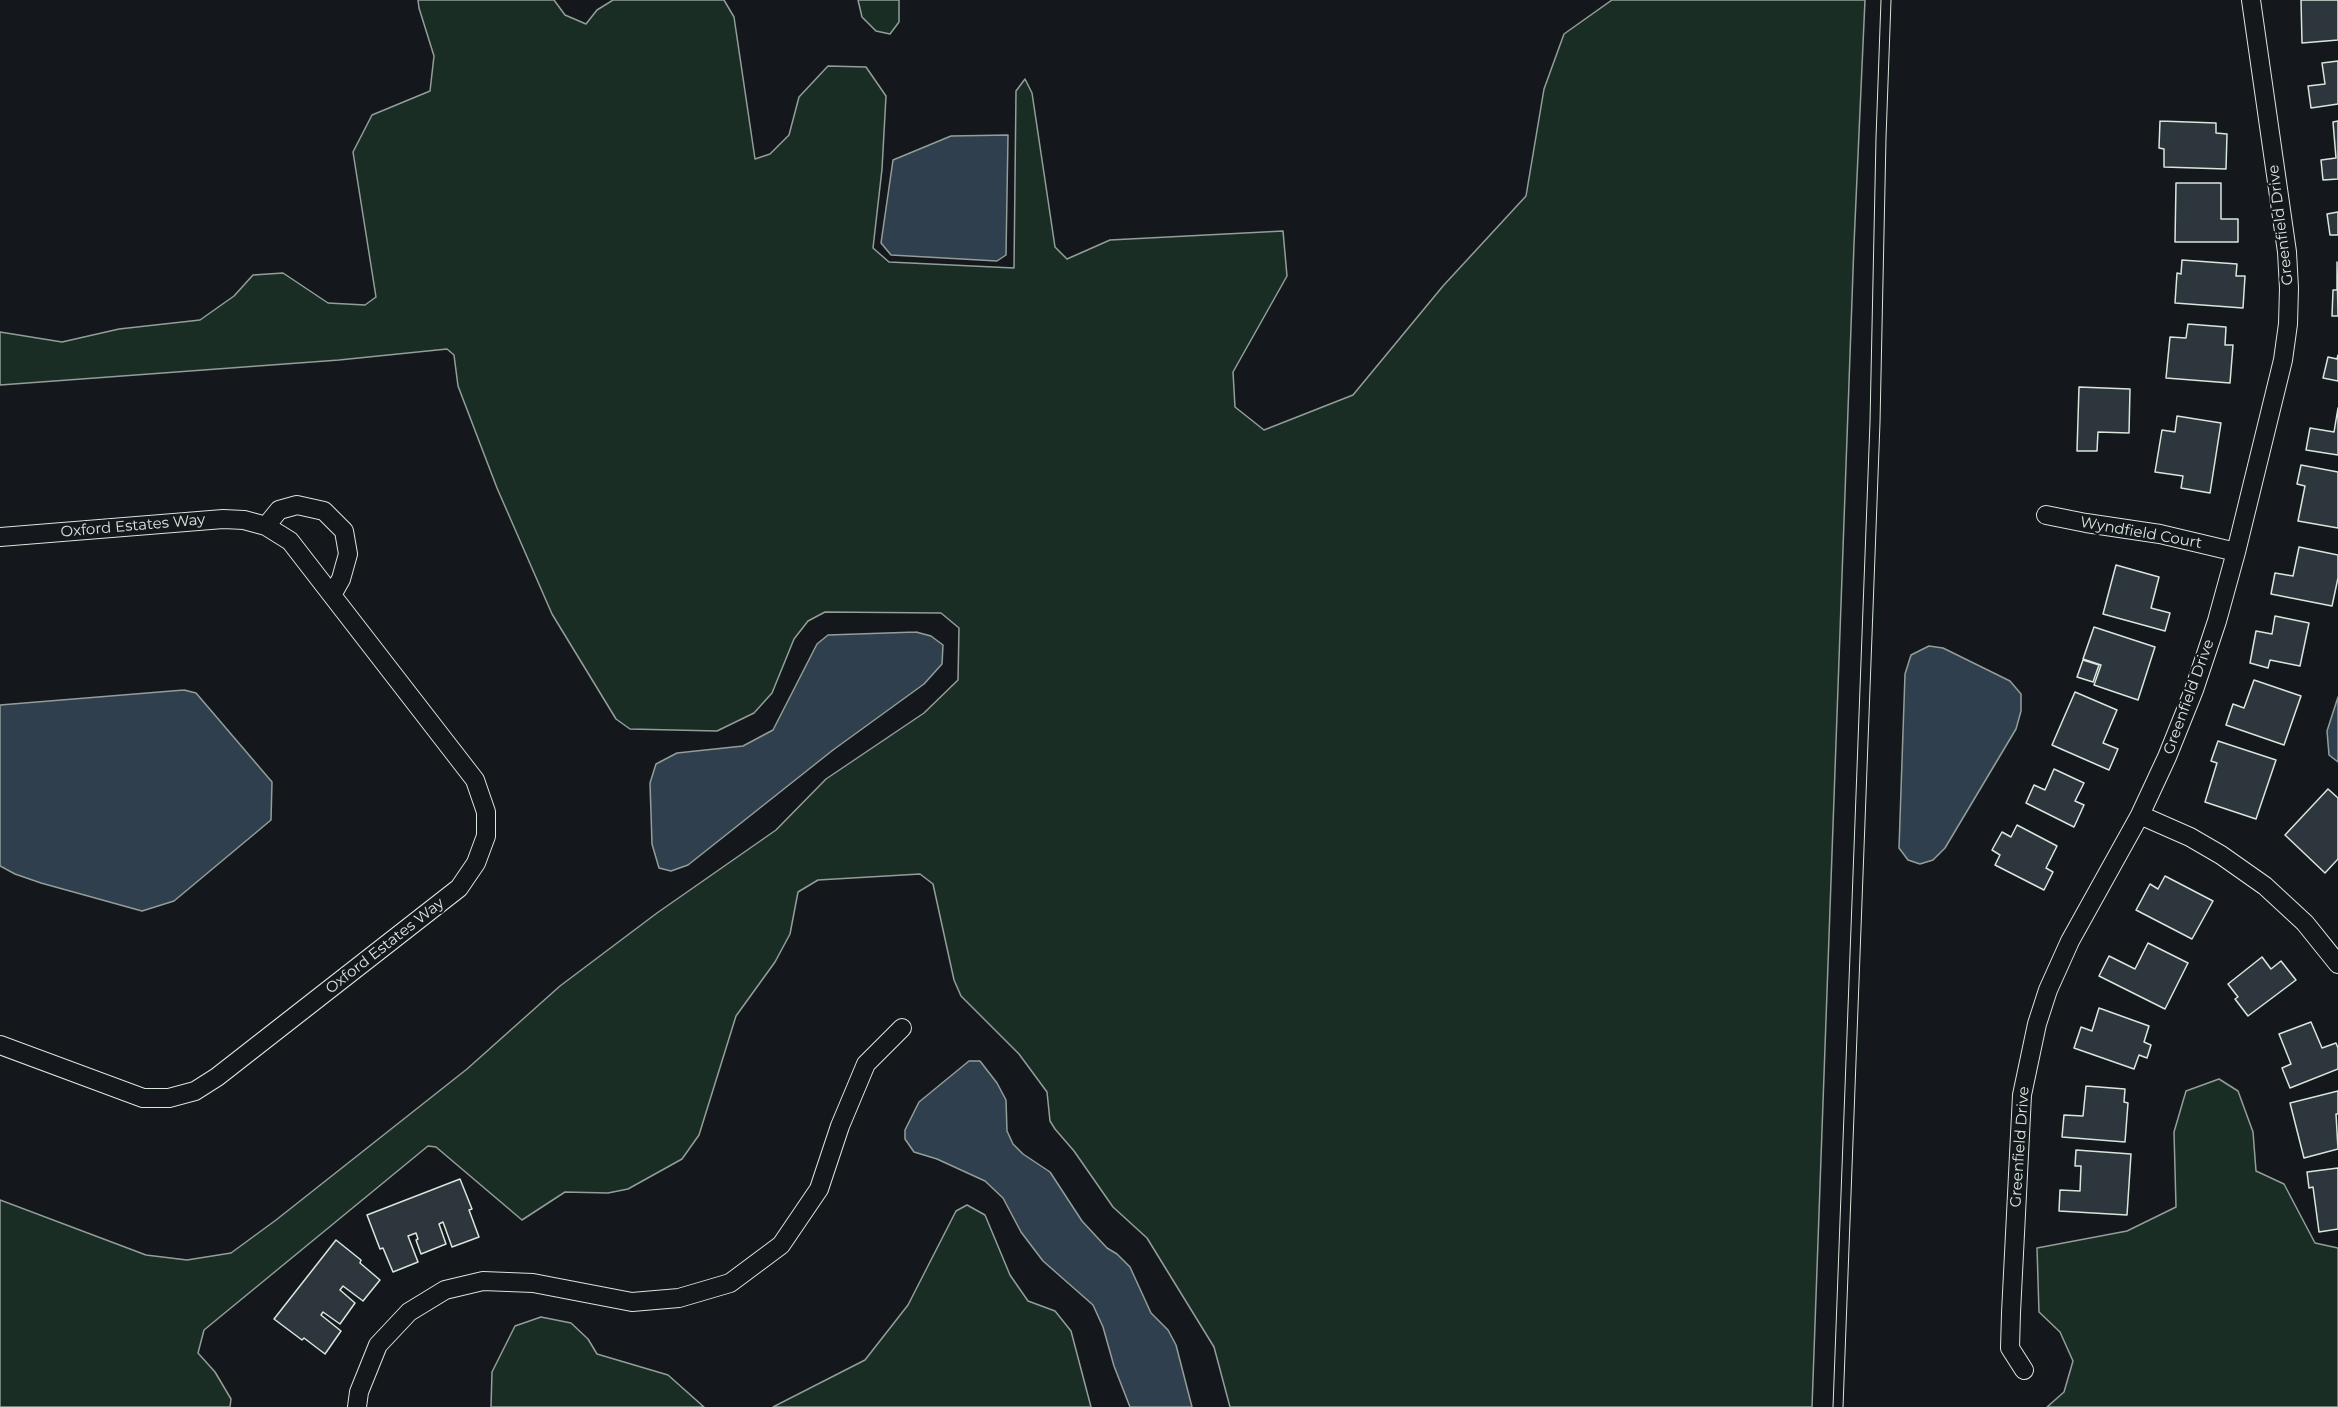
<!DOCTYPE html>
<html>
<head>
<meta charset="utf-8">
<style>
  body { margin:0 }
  canvas { display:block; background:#14181c }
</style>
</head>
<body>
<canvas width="2338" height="1407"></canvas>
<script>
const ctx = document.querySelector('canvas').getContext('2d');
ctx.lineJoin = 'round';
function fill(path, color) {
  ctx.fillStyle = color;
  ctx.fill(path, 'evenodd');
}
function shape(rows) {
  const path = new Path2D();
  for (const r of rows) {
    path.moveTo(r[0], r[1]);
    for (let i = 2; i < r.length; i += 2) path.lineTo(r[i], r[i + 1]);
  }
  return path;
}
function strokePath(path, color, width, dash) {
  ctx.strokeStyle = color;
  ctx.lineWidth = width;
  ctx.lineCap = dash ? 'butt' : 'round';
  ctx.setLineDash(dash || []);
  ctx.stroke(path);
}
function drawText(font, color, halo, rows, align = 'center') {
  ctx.font = font + ' Montserrat,sans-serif';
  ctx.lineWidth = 4.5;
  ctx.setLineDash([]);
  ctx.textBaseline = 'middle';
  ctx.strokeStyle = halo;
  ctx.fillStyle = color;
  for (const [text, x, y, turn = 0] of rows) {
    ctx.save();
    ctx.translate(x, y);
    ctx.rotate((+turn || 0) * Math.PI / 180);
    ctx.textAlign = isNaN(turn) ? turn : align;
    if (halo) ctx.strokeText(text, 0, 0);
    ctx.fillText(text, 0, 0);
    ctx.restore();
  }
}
const green = shape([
  [418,0,554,0,565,15,586,24,597,10,613,0,724,0,734,17,755,159,770,154,789,135,799,97,828,66,866,67,886,96,882,169,873,248,889,262,1014,268,1016,91,1025,79,1032,93,1055,247,1067,259,1110,240,1283,231,1287,276,1233,372,1235,407,1264,430,1353,395,1443,286,1526,196,1544,89,1564,34,1612,0,1865,0,1854,244,1812,1407,1230,1407,1214,1347,1147,1238,1113,1207,1074,1151,1055,1129,1050,1121,1047,1092,1019,1054,961,996,954,980,933,884,920,874,818,880,798,892,790,934,775,962,736,1016,699,1135,682,1159,628,1189,608,1193,565,1192,522,1220,436,1147,428,1146,204,1330,198,1353,215,1372,231,1399,230,1407,0,1407,0,1200,146,1255,187,1260,231,1253,276,1220,467,1069,560,986,657,913,776,830,826,779,924,713,958,680,959,628,941,613,825,612,808,621,794,639,772,693,754,713,717,731,630,729,616,719,552,614,497,488,458,386,454,355,447,349,339,360,0,385,0,332,62,342,119,329,200,320,234,296,253,275,283,273,328,303,365,305,376,297,353,152,372,115,430,91,434,56,419,8,418,0],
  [858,0,899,0,899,22,890,34,876,31,862,17,858,0],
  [2219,1079,2238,1091,2253,1132,2256,1171,2284,1184,2315,1243,2338,1248,2338,1407,2047,1407,2064,1392,2073,1361,2060,1332,2039,1312,2037,1248,2127,1231,2176,1207,2174,1132,2186,1091,2219,1079],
  [967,1205,985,1215,1010,1275,1028,1301,1055,1311,1071,1331,1091,1407,773,1407,865,1360,908,1305,956,1211,967,1205],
  [541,1317,571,1323,588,1339,597,1354,668,1375,704,1407,491,1407,492,1372,515,1326,541,1317]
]);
fill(green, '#1a2d24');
strokePath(green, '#939e99', 1.5);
const water = shape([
  [1008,135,1006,255,997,261,891,255,881,243,893,160,951,136,1008,135],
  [916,632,931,636,943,645,942,664,924,684,833,750,688,865,671,871,659,868,652,844,650,783,656,764,677,753,743,746,773,730,817,644,828,635,916,632],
  [1929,646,1943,648,2010,681,2021,694,2021,711,2016,729,1945,848,1933,860,1920,864,1908,860,1899,848,1905,674,1911,655,1929,646],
  [184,690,196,693,272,782,271,820,174,901,142,911,41,883,15,874,0,866,0,705,184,690],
  [2338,697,2338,762,2329,755,2327,731,2338,697],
  [969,1061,980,1061,997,1083,1006,1100,1007,1131,1013,1144,1023,1154,1050,1172,1082,1221,1107,1248,1117,1254,1130,1267,1151,1313,1168,1330,1176,1345,1192,1407,1130,1407,1114,1366,1103,1327,1093,1305,1043,1261,1021,1232,1003,1198,985,1181,937,1159,914,1152,905,1139,905,1130,919,1102,969,1061]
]);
fill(water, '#2f3f4d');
strokePath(water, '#939e99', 1.5);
const building = shape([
  [2301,0,2338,0,2338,40,2302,43,2301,0],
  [2338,61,2338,104,2311,108,2308,86,2325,84,2322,63,2338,61],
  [2160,121,2216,123,2216,133,2227,134,2226,169,2164,167,2164,149,2159,148,2160,121],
  [2338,121,2338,179,2323,180,2321,160,2336,158,2333,122,2338,121],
  [2176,183,2221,183,2221,219,2238,219,2238,242,2175,242,2176,183],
  [2338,212,2338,235,2330,235,2327,214,2338,212],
  [2182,260,2237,264,2236,276,2245,276,2243,308,2175,303,2177,273,2181,274,2182,260],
  [2337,262,2338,316,2332,316,2333,290,2337,290,2337,262],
  [2188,324,2226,327,2225,345,2233,345,2230,383,2166,378,2170,337,2186,338,2188,324],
  [2338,355,2338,381,2323,378,2328,357,2337,359,2338,355],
  [2079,387,2130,389,2129,433,2098,432,2097,451,2077,451,2079,387],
  [2338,408,2338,455,2306,450,2310,428,2334,432,2338,408],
  [2177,416,2221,423,2210,493,2181,488,2183,476,2155,472,2162,430,2175,432,2177,416],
  [2301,465,2338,472,2338,528,2298,521,2305,486,2297,484,2301,465],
  [2299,547,2338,555,2338,578,2332,606,2271,594,2275,573,2293,576,2299,547],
  [2116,565,2159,577,2151,608,2170,613,2165,631,2103,614,2116,565],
  [2275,616,2309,623,2300,666,2270,660,2268,668,2250,663,2256,631,2272,634,2275,616],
  [2094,627,2155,647,2138,700,2094,685,2101,665,2083,659,2094,627],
  [2083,660,2099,665,2093,682,2077,677,2083,660],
  [2254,680,2301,696,2284,745,2226,725,2233,704,2244,708,2254,680],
  [2075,692,2117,710,2103,743,2118,749,2109,770,2052,745,2075,692],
  [2218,741,2276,760,2256,819,2205,802,2217,763,2211,761,2218,741],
  [2054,769,2084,783,2075,801,2084,805,2074,827,2026,803,2034,785,2045,790,2054,769],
  [2328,789,2338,798,2338,859,2325,873,2285,835,2328,789],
  [2017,825,2057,846,2046,868,2053,872,2044,890,1995,865,2000,855,1992,850,2002,832,2011,837,2017,825],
  [2165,876,2213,901,2192,939,2136,910,2150,884,2158,889,2165,876],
  [2148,943,2188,963,2165,1009,2099,976,2109,956,2135,969,2148,943],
  [2262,957,2271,969,2281,961,2296,980,2248,1016,2235,999,2238,997,2228,984,2262,957],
  [2099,1008,2149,1026,2144,1042,2151,1045,2147,1058,2139,1055,2134,1069,2074,1048,2081,1027,2092,1031,2099,1008],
  [2311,1022,2322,1048,2336,1043,2338,1048,2338,1069,2290,1088,2282,1068,2291,1064,2279,1034,2311,1022],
  [2086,1086,2125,1089,2124,1102,2128,1103,2125,1142,2062,1137,2064,1115,2083,1116,2086,1086],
  [2338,1091,2338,1114,2336,1114,2338,1149,2304,1158,2290,1103,2338,1091],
  [2076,1150,2131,1154,2127,1215,2059,1211,2060,1190,2080,1191,2081,1166,2075,1166,2076,1150],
  [2338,1168,2338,1229,2319,1232,2313,1187,2309,1188,2307,1172,2338,1168],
  [460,1179,472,1209,469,1210,479,1237,452,1247,443,1222,439,1224,446,1244,421,1254,416,1240,418,1239,416,1233,408,1236,418,1262,393,1272,383,1248,380,1249,367,1215,460,1179],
  [336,1240,361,1260,360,1263,380,1280,363,1301,343,1286,340,1290,355,1303,340,1324,323,1312,321,1315,341,1331,325,1354,304,1338,302,1340,274,1319,336,1240]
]);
fill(building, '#2c363c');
strokePath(building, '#d8e6dc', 1.5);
const lane = shape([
  [1838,1407,1875,422,1881,138,1886,0]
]);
const street = shape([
  [2046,515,2086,523,2160,534,2236,552],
  [266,526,279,510,297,505,324,511,344,531,348,554,341,579,332,595],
  [0,537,223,519,244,520,266,526,290,541,475,780,486,812,486,836,476,863,459,888,217,1077,195,1091,169,1098,143,1098,0,1045],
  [2140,815,2190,837,2221,855,2265,886,2305,923,2338,964],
  [2024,1370,2010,1348,2011,1313,2022,1095,2037,1024,2048,990,2070,941,2140,815,2167,757,2194,690,2217,621,2236,552,2283,360,2288,324,2289,288,2287,252,2251,0],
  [357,1407,359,1392,378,1345,409,1312,445,1290,483,1281,533,1283,632,1302,679,1298,730,1283,781,1245,819,1189,840,1126,866,1064,902,1028]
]);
strokePath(lane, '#d8e6dc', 11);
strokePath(street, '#d8e6dc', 20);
strokePath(lane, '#14181c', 9);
strokePath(street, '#14181c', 18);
drawText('15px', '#d8e6dc', '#14181c', [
  ["Greenfield Drive",2281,225,-97],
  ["Oxford Estates Way",133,526,-5],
  ["Wyndfield Court",2141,533,10],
  ["Greenfield Drive",2189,697,-70],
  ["Oxford Estates Way",385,946,-38],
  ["Greenfield Drive",2020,1147,-86]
]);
</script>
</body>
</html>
